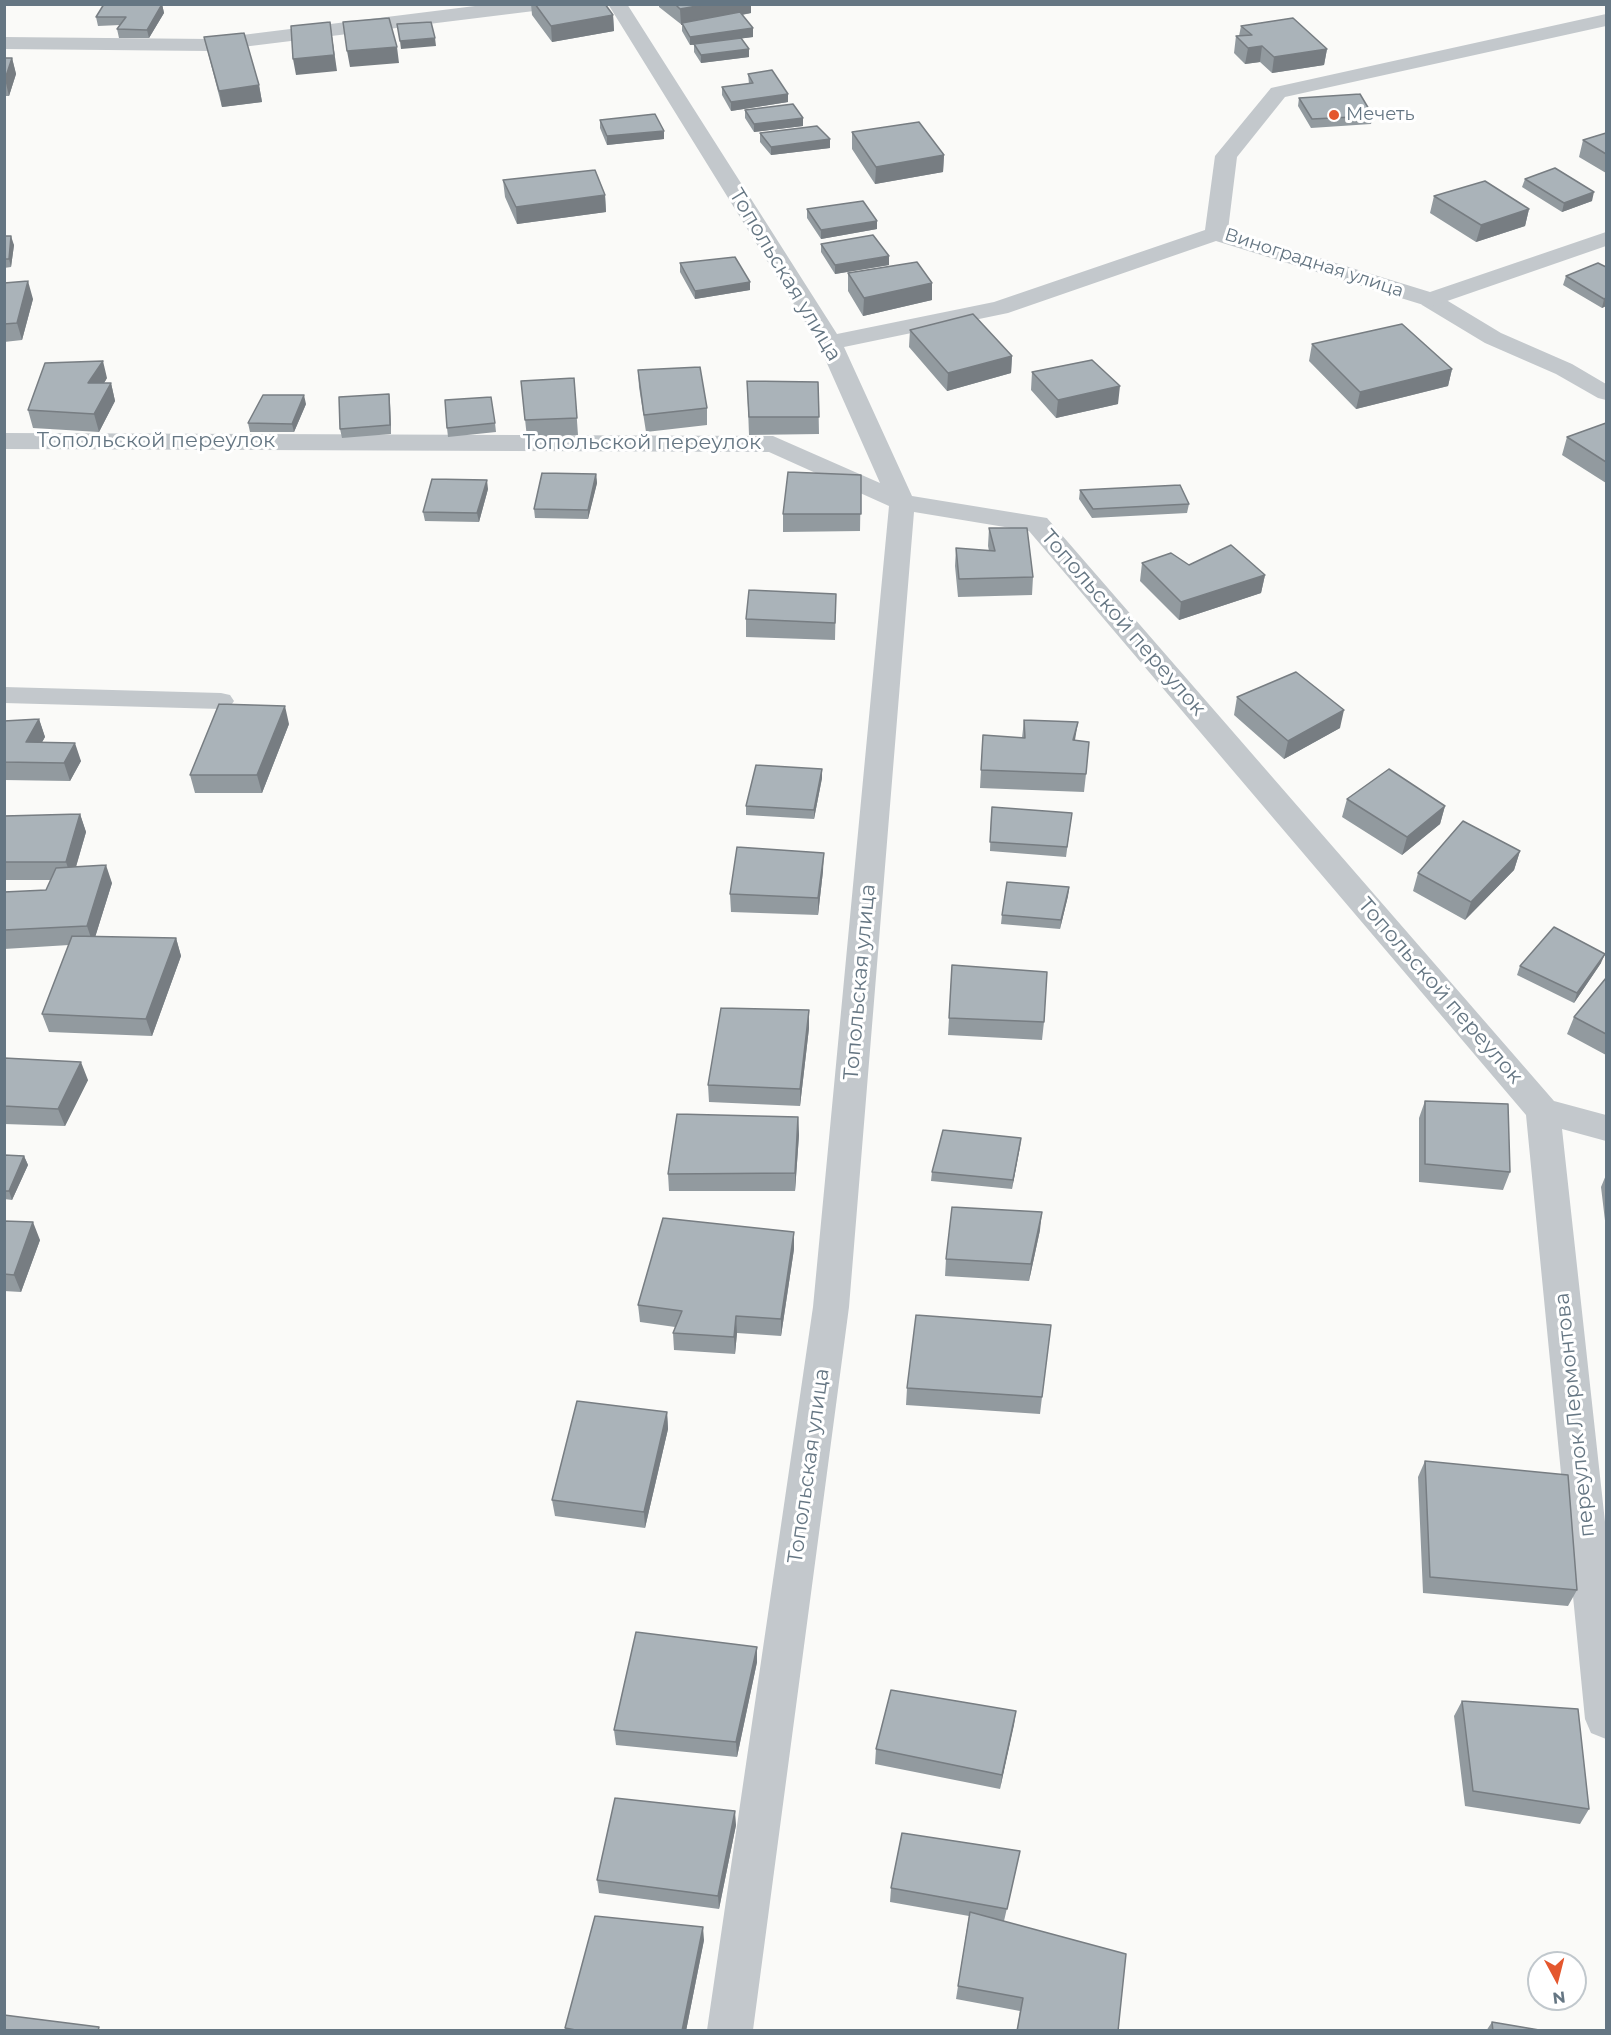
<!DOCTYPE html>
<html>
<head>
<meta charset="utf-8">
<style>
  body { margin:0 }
  #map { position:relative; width:1611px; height:2035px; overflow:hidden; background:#fafaf8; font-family:Montserrat,sans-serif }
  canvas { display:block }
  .frame { position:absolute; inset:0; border:6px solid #657683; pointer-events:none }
  .north { position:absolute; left:1527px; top:1951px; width:60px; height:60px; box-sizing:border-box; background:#fff; border:2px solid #c1c8cd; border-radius:50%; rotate:173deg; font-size:16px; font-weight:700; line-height:24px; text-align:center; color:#657683 }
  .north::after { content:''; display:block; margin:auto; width:21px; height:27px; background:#e4572e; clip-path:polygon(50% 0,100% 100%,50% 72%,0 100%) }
</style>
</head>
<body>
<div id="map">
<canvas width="1611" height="2035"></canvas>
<div class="frame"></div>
<div class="north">N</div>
</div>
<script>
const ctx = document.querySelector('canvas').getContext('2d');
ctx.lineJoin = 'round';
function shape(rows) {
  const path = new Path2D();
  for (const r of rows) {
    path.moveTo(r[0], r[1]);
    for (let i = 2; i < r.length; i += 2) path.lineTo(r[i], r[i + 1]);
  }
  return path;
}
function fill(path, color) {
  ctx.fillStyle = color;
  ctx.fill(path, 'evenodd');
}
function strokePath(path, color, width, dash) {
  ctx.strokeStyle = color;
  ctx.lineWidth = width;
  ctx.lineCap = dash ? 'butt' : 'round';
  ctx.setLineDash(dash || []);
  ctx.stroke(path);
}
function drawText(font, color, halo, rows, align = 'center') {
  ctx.font = font + ' Montserrat,sans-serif';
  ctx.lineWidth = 6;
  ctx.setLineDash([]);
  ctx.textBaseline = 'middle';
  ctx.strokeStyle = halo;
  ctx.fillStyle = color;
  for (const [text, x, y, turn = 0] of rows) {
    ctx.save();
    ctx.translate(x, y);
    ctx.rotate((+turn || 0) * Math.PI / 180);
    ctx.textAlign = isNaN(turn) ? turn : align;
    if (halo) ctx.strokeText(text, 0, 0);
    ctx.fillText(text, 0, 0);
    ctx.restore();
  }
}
fill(shape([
  [1430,294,1438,295,1501,333,1572,364,1606,384,1606,400,1598,398,1556,374,1485,343,1422,305,1419,300,1422,295,1430,294],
  [4,687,221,693,230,695,234,701,230,707,221,709,4,703,4,687]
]), '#c3c8cc');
fill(shape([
  [608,4,627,4,837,334,994,302,1205,230,1215,156,1271,88,1606,14,1606,26,1285,97,1237,157,1228,230,1430,292,1606,232,1606,246,1430,307,1216,241,1008,313,844,347,912,496,1047,518,1554,1101,1606,1115,1606,1141,1562,1129,1606,1531,1606,1739,1591,1733,1585,1719,1526,1115,1029,531,914,512,849,1307,753,2030,707,2030,813,1307,889,506,769,452,4,449,4,433,773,436,880,483,818,343,608,4]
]), '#c3c8cc');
fill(shape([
  [491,4,551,4,549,8,542,10,210,51,4,49,4,37,210,39,491,4]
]), '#c3c8cc');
fill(shape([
  [162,4,164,13,149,38,119,38,117,29,120,25,98,26,96,17],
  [531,4,605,4,613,15,614,31,552,42,532,15],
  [659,4,751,4,751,13,742,15,753,37,737,39,749,49,749,57,701,63,694,52,694,45,690,45,682,31,682,25,659,7],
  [1241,26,1327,49,1324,65,1272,73,1260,62,1245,64,1234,53,1236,36,1239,36],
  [204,37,259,85,262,102,222,107,208,53],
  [4,58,12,58,16,74,9,96,4,96],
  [748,74,788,94,788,102,731,111,722,95,722,87,749,84],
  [1299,98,1373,116,1371,124,1311,128,1298,106],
  [745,110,803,118,803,126,754,132,745,118],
  [600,120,664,139,607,145,600,128],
  [852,132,944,155,943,172,875,184,852,149],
  [760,133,830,139,830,148,771,155,760,142],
  [1606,133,1606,173,1579,157,1583,140],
  [1525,179,1592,201,1562,212,1522,187],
  [503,180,605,195,606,212,517,224,505,197],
  [1434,196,1529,209,1525,226,1476,242,1430,213],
  [807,209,877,229,821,239,807,218],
  [4,236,14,245,11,267,4,268],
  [821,244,889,265,835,274,821,252],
  [680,263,750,282,750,290,695,299,680,272],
  [1606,267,1606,306,1602,308,1563,285,1566,276],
  [848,273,932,300,863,316,848,291],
  [4,283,33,299,22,340,4,342],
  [910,330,1012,356,1011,373,947,391,909,347],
  [1312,344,1452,369,1448,386,1356,409,1309,361],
  [638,370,707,408,707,425,646,432,639,387],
  [1032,372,1118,404,1056,418,1031,390],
  [107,378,104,383,111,383,115,401,99,432,33,428,28,410],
  [574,378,578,435,527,438,521,381],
  [747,381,818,382,819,434,749,435],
  [389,394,390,403,391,434,342,438,340,429],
  [306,404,294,432,250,432,248,423],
  [495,423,496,432,448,437,447,428],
  [1606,423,1606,483,1562,455,1567,437],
  [596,474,597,483,588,519,535,518,534,509],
  [861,475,860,531,783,532,783,514],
  [488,489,479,522,425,521,423,512],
  [1080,490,1189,504,1187,513,1092,518,1079,499],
  [989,528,1033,577,1032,595,958,597,955,566,956,548,989,551,988,546],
  [1142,563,1189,565,1265,575,1261,593,1179,620,1140,581],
  [836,594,835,640,746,637,746,619],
  [1237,697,1340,728,1284,759,1234,715],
  [39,719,45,737,42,742,81,761,70,781,4,780,4,721],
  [1024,720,1075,740,1086,774,1084,792,980,788,983,735,1022,738],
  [289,724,262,793,195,793,190,775],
  [822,778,814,819,746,815,746,806],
  [1347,799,1445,806,1440,824,1402,855,1342,817],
  [1072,813,1066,857,990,851,991,816],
  [80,814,86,832,76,867,112,883,95,937,176,938,181,956,152,1036,49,1032,42,1014,69,945,4,949,4,892,46,890,51,880,4,880,4,816],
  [1520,851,1514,870,1465,920,1413,891,1418,873],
  [823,871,818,915,731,912,730,894],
  [1069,887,1068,896,1060,929,1001,924,1002,915],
  [1601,963,1574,1003,1517,975,1520,966],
  [952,965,1044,1022,1042,1040,948,1035],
  [1606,978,1606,1055,1567,1034,1574,1017],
  [809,1028,800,1106,709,1102,708,1085],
  [4,1058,88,1080,65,1126,4,1124],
  [1425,1101,1510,1172,1503,1190,1419,1182,1419,1118],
  [798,1117,799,1135,795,1191,669,1191,668,1174],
  [1021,1138,1012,1189,931,1181,932,1172],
  [4,1155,24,1156,28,1165,12,1200,4,1199],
  [1606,1175,1606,1229,1601,1187],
  [4,1221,40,1240,21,1292,4,1291],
  [1040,1230,1029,1281,945,1276,946,1259],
  [794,1249,781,1336,737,1333,735,1354,674,1350,673,1333,675,1327,640,1322,638,1305],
  [907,1388,1042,1397,1040,1414,906,1405],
  [667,1412,668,1429,645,1528,555,1516,552,1500],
  [1425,1461,1577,1590,1568,1606,1423,1593,1418,1477],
  [757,1647,757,1662,737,1757,616,1745,614,1730],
  [1462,1701,1589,1809,1580,1824,1465,1806,1454,1716],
  [1016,1711,1000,1789,875,1764,876,1749],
  [736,1825,719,1909,599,1893,597,1880],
  [1017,1865,1004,1921,1118,2031,1017,2031,1020,2011,956,1999,969,1916,890,1902,891,1888],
  [704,1940,686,2031,566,2031,565,2028],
  [1492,2022,1545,2031,1486,2031]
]), '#929a9f');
fill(shape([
  [162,4,164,13,149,38,147,30],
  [708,4,751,4,751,13,683,25,682,23,682,25,681,25,680,9],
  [613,15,614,31,552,42,551,26],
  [330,22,337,71,296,75,293,59],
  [753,28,753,37,690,45,690,37],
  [435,38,436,46,401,49,400,41],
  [1262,46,1260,62,1245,64,1248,48],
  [397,47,399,63,350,67,347,51],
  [749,49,749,57,701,63,701,55],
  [1327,49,1324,65,1272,73,1274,57],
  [12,58,16,74,9,96,5,79],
  [259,85,262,102,222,107,219,91],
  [788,94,788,102,731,111,731,102],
  [803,118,803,126,754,132,754,124],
  [664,131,664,139,607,145,607,136],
  [830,139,830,148,771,155,771,147],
  [944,155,943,172,875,184,876,167],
  [1594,192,1592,201,1562,212,1564,203],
  [605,195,606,212,517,224,516,207],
  [1529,209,1525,226,1476,242,1481,225],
  [877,221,877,229,821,239,821,230],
  [11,236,14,245,11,267,9,259],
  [889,256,889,265,835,274,835,265],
  [28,281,33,299,22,340,17,323],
  [750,282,750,290,695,299,695,291],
  [932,283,932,300,863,316,864,298],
  [1606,298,1606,306,1602,308,1604,299],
  [1012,356,1011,373,947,391,948,373],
  [103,361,107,378,93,401,88,383],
  [1452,369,1448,386,1356,409,1360,392],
  [111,383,115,401,99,432,94,414],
  [1120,386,1118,404,1056,418,1058,400],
  [389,394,390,403,391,434,390,425],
  [304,395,306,404,294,432,292,424],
  [596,474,597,483,588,519,588,510],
  [487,480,488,489,479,522,477,513],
  [1265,575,1261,593,1179,620,1181,602],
  [285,706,289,724,262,793,257,775],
  [1344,710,1340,728,1284,759,1288,741],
  [39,719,45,737,32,760,26,742],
  [1078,722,1075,740,1073,740],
  [75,743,81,761,70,781,64,763],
  [822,769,822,778,814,819,814,810],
  [1445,806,1440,824,1402,855,1407,837],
  [80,814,86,832,72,880,66,862],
  [1520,851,1514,870,1465,920,1471,902],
  [824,853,823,871,818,915,818,898],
  [106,865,112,883,93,944,87,926],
  [1069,887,1068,896,1060,929,1061,920],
  [176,938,181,956,152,1036,146,1019],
  [1605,954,1601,963,1574,1003,1577,993],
  [809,1010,809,1028,800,1106,800,1089],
  [81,1062,88,1080,65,1126,58,1109],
  [798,1117,799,1135,795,1191,795,1173],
  [1021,1138,1020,1147,1012,1189,1013,1180],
  [24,1156,28,1165,12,1200,9,1191],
  [1042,1212,1040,1230,1029,1281,1031,1264],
  [33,1222,40,1240,21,1292,14,1275],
  [794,1232,794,1249,781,1336,781,1319],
  [736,1316,737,1333,735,1354,734,1337],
  [667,1412,668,1429,645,1528,644,1512],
  [757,1647,757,1662,737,1757,736,1742],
  [1016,1711,1014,1725,1000,1789,1002,1775],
  [735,1811,736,1825,719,1909,718,1896],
  [703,1927,704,1940,686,2031,682,2031]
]), '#777d82');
const building = shape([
  [104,4,162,4,147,30,117,29,126,17,96,17,104,4],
  [535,4,605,4,613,15,551,26,535,4],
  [675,4,708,4,680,9,675,4],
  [740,12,753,28,690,37,682,23,740,12],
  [389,18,397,47,347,51,343,22,389,18],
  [1293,18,1327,49,1274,57,1262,46,1248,48,1236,36,1252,35,1241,26,1293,18],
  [330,22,334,55,293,59,291,26,330,22],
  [431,22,435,38,400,41,397,24,431,22],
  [244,33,259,85,219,91,204,37,244,33],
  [741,38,749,49,701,55,694,44,741,38],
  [4,58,12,58,5,79,4,79,4,58],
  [772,70,788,94,731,102,722,87,753,83,748,74,772,70],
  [1360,94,1373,116,1312,119,1299,98,1360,94],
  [793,104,803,118,754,124,745,110,793,104],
  [655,114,664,131,607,136,600,120,655,114],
  [919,122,944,155,876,167,852,132,919,122],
  [817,126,830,139,771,147,760,133,817,126],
  [1606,133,1606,154,1583,140,1606,133],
  [1555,168,1594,192,1564,203,1525,179,1555,168],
  [595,170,605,195,516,207,503,180,595,170],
  [1485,181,1529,209,1481,225,1434,196,1485,181],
  [863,201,877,221,821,230,807,209,863,201],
  [873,235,889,256,835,265,821,244,873,235],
  [4,236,11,236,9,259,4,259,4,236],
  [735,257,750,282,695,291,680,263,735,257],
  [917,262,932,283,864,298,848,273,917,262],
  [1598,263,1606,267,1606,298,1604,299,1566,276,1598,263],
  [28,281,17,323,4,324,4,283,28,281],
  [973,314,1012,356,948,373,910,330,973,314],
  [1402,324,1452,369,1360,392,1312,344,1402,324],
  [1092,360,1120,386,1058,400,1032,372,1092,360],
  [103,361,88,383,111,383,94,414,28,410,45,363,103,361],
  [700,367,707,408,644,415,638,370,700,367],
  [574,378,577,418,525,420,521,381,574,378],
  [747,381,818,382,819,417,749,417,747,381],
  [389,394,390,425,340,429,339,397,389,394],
  [263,395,304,395,292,424,248,423,263,395],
  [491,397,495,423,447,428,445,400,491,397],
  [1606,423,1606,462,1567,437,1606,423],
  [788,472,861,475,861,514,783,514,788,472],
  [542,473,596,474,588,510,534,509,542,473],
  [432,479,487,480,477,513,423,512,432,479],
  [1180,485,1189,504,1093,509,1080,490,1180,485],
  [989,528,1027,528,1033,577,959,579,956,548,995,551,989,528],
  [1231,545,1265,575,1181,602,1142,563,1171,553,1189,565,1231,545],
  [749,590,836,594,835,623,746,619,749,590],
  [1296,672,1344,710,1288,741,1237,697,1296,672],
  [219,704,285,706,257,775,190,775,219,704],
  [39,719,26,742,75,743,64,763,4,762,4,721,39,719],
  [1024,720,1078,722,1073,740,1089,742,1086,774,981,770,983,735,1025,738,1024,720],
  [756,765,822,769,814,810,746,806,756,765],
  [1389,769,1445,806,1407,837,1347,799,1389,769],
  [992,807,1072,813,1067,847,990,842,992,807],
  [80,814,66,862,4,862,4,816,80,814],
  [1463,821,1520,851,1471,902,1418,873,1463,821],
  [737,847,824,853,818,898,730,894,737,847],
  [106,865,87,926,4,930,4,892,46,890,56,868,106,865],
  [1007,882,1069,887,1061,920,1002,915,1007,882],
  [1554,927,1605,954,1577,993,1520,966,1554,927],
  [72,936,176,938,146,1019,42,1014,72,936],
  [952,965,1047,972,1044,1022,949,1018,952,965],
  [1606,978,1606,1034,1574,1017,1606,978],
  [721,1008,809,1010,800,1089,708,1085,721,1008],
  [4,1058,81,1062,58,1109,4,1106,4,1058],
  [1425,1101,1508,1104,1510,1172,1425,1164,1425,1101],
  [677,1114,798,1117,795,1173,668,1174,677,1114],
  [943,1130,1021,1138,1013,1180,932,1172,943,1130],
  [4,1155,24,1156,9,1191,4,1191,4,1155],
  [952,1207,1042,1212,1031,1264,946,1259,952,1207],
  [663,1218,794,1232,781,1319,736,1316,734,1337,673,1333,682,1311,638,1305,663,1218],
  [4,1221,33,1222,14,1275,4,1274,4,1221],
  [916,1315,1051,1325,1042,1397,907,1388,916,1315],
  [577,1401,667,1412,644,1512,552,1500,577,1401],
  [1425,1461,1568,1475,1577,1590,1430,1577,1425,1461],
  [636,1632,757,1647,736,1742,614,1730,636,1632],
  [891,1690,1016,1711,1002,1775,876,1749,891,1690],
  [1462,1701,1578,1709,1589,1809,1473,1791,1462,1701],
  [615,1798,735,1811,718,1896,597,1880,615,1798],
  [902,1833,1020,1851,1007,1909,891,1888,902,1833],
  [970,1912,1126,1954,1118,2031,1017,2031,1023,1998,958,1986,970,1912],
  [595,1916,703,1927,682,2031,581,2031,565,2028,595,1916],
  [4,2015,99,2027,98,2031,4,2031,4,2015],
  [1492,2022,1545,2031,1493,2031,1492,2022]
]);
fill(building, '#aab3b9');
strokePath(building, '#777d82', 1.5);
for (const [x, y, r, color] of [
  [1334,115,6,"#e4572e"]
]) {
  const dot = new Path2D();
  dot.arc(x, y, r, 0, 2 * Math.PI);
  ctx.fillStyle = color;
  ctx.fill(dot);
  strokePath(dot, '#fff', 2);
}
drawText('18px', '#657683', '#fff', [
  ["Мечеть",1346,115]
], 'left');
drawText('18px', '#657683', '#fff', [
  ["Виноградная улица",1314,263,18]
]);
drawText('21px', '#657683', '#fff', [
  ["Топольская улица",785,275,59],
  ["Топольской переулок",156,441],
  ["Топольской переулок",642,443],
  ["Топольской переулок",1123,623,49],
  ["Топольская улица",860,982,-85],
  ["Топольской переулок",1440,991,49],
  ["переулок Лермонтова",1575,1415,-96],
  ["Топольская улица",809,1466,-82]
]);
</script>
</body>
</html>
